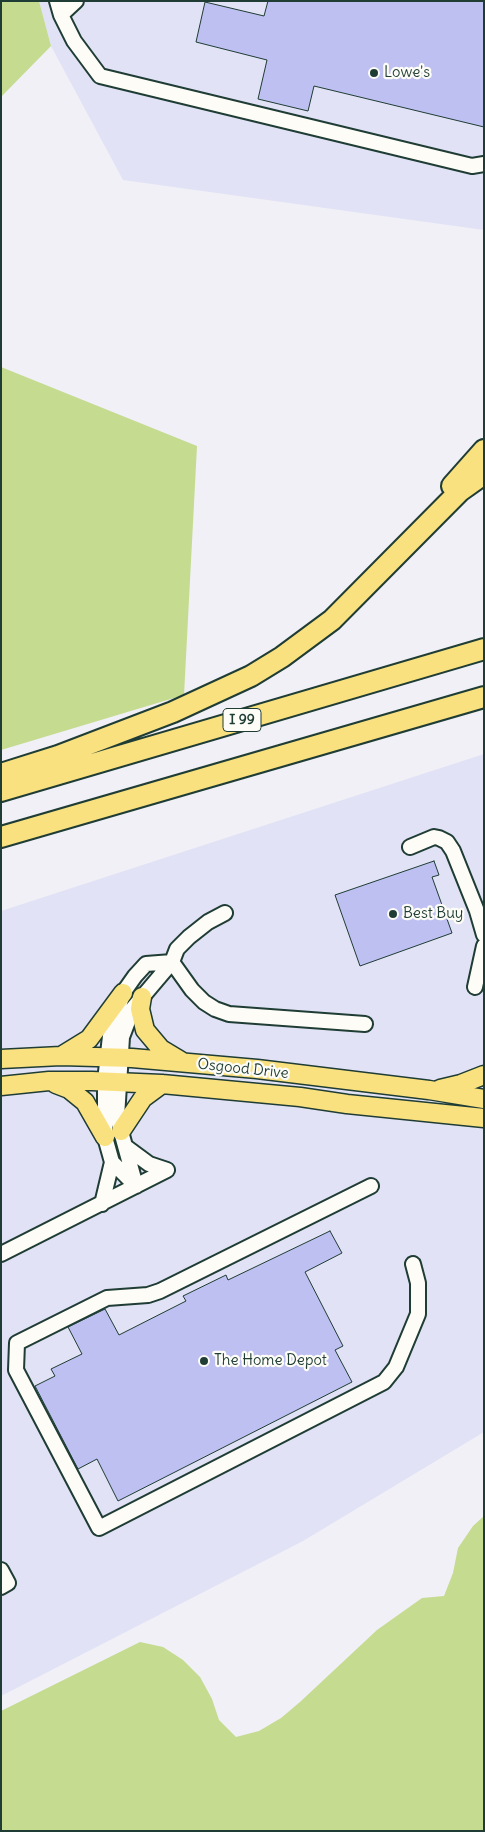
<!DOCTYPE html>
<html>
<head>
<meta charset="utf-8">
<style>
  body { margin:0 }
  #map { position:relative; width:485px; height:1832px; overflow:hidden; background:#f0f0f6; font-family:Delius,sans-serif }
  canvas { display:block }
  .frame { position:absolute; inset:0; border:2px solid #1f3d34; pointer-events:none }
</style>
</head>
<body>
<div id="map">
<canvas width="485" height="1832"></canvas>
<div class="frame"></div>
</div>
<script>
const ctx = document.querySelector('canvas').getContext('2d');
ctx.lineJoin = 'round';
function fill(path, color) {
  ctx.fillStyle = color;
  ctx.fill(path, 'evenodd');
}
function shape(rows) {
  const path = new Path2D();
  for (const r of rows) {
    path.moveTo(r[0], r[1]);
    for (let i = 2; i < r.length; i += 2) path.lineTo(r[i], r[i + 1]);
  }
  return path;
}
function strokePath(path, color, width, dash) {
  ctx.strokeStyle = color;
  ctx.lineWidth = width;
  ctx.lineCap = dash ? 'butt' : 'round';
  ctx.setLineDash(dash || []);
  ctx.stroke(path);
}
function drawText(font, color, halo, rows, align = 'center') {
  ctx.font = font + ' Delius,sans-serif';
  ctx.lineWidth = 4.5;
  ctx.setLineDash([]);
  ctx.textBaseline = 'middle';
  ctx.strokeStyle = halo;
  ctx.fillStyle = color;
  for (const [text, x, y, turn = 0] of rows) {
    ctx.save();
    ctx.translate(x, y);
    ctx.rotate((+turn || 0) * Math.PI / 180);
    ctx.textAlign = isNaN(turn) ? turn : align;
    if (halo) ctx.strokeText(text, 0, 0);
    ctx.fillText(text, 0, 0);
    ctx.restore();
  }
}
fill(shape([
  [39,1,484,1,484,230,123,180,51,46],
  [484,754,484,1432,303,1541,1,1696,1,911]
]), '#e1e2f5');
fill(shape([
  [1,1,39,1,51,46,1,97],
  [1,367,197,446,184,695,1,750],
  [484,1516,484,1831,1,1831,1,1711,140,1642,163,1647,183,1660,200,1677,212,1699,219,1720,236,1737,259,1731,281,1718,300,1702,377,1630,422,1598,444,1596,453,1573,458,1548,473,1526]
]), '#c4db90');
const building = shape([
  [268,1,484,1,484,127,314,86,308,111,258,99,267,60,196,42,205,2,264,16,268,1],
  [434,861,439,875,432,877,452,933,360,966,335,895,434,861],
  [330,1231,342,1253,305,1272,343,1346,335,1350,352,1382,118,1501,97,1459,78,1469,35,1386,55,1376,51,1369,82,1354,68,1327,105,1309,119,1335,186,1301,183,1296,226,1275,228,1280,330,1231]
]);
fill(building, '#bec0f2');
strokePath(building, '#1f3d34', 1);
const minor = shape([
  [57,1,61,15,74,41,100,76,472,166,484,164],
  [61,15,76,1],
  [410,847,434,837,439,838,447,842,453,851,477,911,484,935],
  [225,913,208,922,189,937,177,949,172,962,192,990,204,1002,215,1009,229,1014,365,1024],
  [475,987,484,946],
  [126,1147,149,1164,167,1170],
  [136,1186,112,1162,105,1137,105,1081,110,1036,123,993,135,976,146,964,172,962],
  [136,1186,117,1117,122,1037,133,1008,172,962],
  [371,1186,160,1291,148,1295,107,1298,17,1343,16,1370,99,1528,384,1382,396,1367,418,1314,418,1283,413,1264],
  [102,1204,112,1162],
  [1,1254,167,1170],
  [1,1570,8,1583,1,1587]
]);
const major = shape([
  [142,997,140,1009,145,1030,161,1049,181,1061],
  [63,1055,89,1039,123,993],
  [1,1059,61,1056,132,1058,257,1069,429,1090,484,1099],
  [56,1084,69,1089,85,1102,105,1137],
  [1,1086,49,1081,92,1081,162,1084,300,1097,347,1104,484,1118],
  [440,1089,461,1084,484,1075],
  [121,1131,143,1098,162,1084]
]);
const highway = shape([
  [452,486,484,450],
  [1,774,58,756,173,712,251,676,282,657,332,620,460,491,484,474],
  [1,791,484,649],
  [1,837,484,697]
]);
strokePath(minor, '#1f3d34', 18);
strokePath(major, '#1f3d34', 21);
strokePath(highway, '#1f3d34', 24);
strokePath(minor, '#fdfcf7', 14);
strokePath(major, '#fae180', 18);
strokePath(highway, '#fae180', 20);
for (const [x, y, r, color] of [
  [374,73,5,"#1f3d34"],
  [393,914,5,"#1f3d34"],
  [204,1361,5,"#1f3d34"]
]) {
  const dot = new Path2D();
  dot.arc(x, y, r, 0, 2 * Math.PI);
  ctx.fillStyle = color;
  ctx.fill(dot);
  strokePath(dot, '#fdfcf7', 2);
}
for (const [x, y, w] of [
  [242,720,38]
]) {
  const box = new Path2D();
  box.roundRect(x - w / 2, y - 11.5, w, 23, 4);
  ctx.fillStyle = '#fdfcf7';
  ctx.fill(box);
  strokePath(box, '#1f3d34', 1);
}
drawText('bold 14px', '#1f3d34', null, [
  ["I 99",242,720]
]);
drawText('15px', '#1f3d34', '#fdfcf7', [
  ["Lowe's",384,73],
  ["Best Buy",403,914],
  ["The Home Depot",214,1361]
], 'left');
drawText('15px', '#1f3d34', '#fdfcf7', [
  ["Osgood Drive",243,1069,6]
]);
</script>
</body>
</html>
